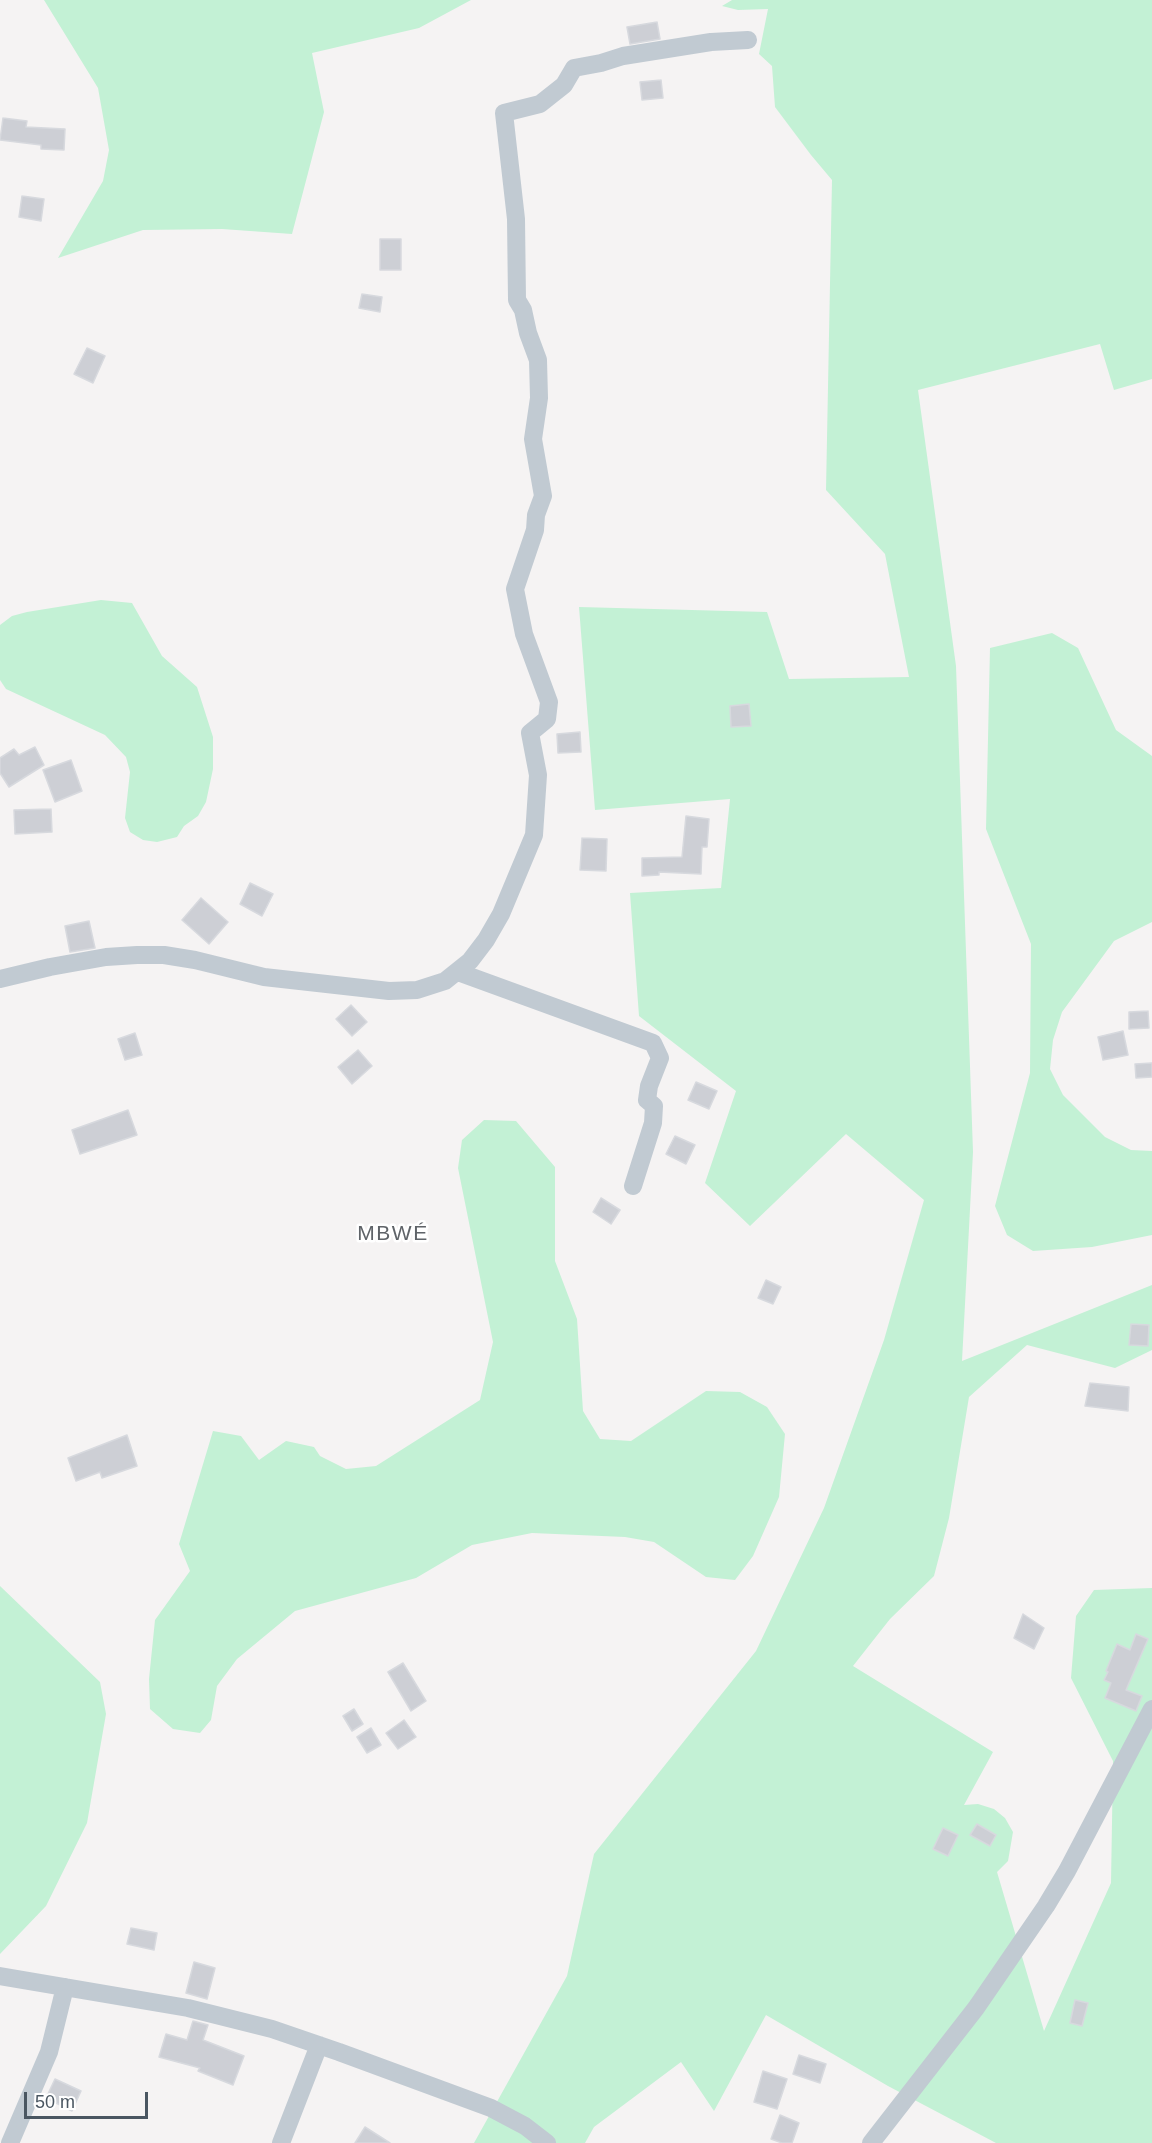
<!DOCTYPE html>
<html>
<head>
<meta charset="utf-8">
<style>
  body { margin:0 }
  #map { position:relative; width:1152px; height:2143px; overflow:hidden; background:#f5f3f3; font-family:Arial,sans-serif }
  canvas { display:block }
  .scale { position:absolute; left:24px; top:2092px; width:124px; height:27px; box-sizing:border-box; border:3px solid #4a5661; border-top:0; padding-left:8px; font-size:18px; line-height:21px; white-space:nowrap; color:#4a5661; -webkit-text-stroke:4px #fff; paint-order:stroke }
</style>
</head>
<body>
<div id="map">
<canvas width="1152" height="2143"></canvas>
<div class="scale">50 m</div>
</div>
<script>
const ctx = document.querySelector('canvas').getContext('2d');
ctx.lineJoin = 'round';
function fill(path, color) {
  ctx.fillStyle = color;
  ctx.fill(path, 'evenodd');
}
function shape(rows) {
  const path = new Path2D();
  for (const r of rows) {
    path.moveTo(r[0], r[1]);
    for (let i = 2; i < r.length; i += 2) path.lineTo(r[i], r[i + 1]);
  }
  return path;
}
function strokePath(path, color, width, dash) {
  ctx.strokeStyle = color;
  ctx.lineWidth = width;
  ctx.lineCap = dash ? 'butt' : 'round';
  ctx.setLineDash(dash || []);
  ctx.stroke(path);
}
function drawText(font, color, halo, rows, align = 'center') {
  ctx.font = font + ' Arial,sans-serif';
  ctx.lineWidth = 5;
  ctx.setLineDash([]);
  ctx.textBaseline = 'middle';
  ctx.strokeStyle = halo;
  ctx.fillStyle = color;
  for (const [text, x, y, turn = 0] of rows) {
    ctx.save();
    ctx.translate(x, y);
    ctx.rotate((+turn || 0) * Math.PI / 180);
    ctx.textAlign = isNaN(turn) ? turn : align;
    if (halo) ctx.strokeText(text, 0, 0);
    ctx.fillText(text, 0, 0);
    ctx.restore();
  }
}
fill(shape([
  [44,0,471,0,419,28,312,53,324,112,292,234,222,229,143,230,58,258,103,181,109,150,98,88],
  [732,0,1152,0,1152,379,1114,390,1100,344,918,390,956,666,973,1152,962,1361,1152,1285,1152,1350,1115,1368,1027,1345,969,1397,949,1518,934,1576,890,1619,853,1666,993,1752,964,1805,978,1804,994,1809,1005,1818,1013,1832,1008,1861,997,1872,1044,2031,1111,1883,1113,1761,1071,1678,1076,1616,1094,1590,1152,1588,1152,2143,996,2143,888,2086,766,2015,714,2111,681,2062,594,2127,585,2143,474,2143,567,1976,594,1854,756,1651,824,1508,884,1340,924,1200,846,1134,750,1226,705,1183,736,1091,639,1016,630,893,721,888,730,799,595,810,579,607,767,612,789,679,909,677,885,554,826,490,832,180,811,155,775,107,772,66,759,54,768,9,738,10,722,6],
  [101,600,132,603,162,656,197,687,213,737,213,769,206,802,198,816,184,826,177,837,157,842,143,840,130,832,125,818,130,772,126,757,105,735,6,689,0,680,0,625,12,616,27,612],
  [1052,633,1078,648,1116,730,1152,756,1152,922,1114,941,1062,1012,1053,1040,1050,1069,1063,1095,1105,1137,1131,1150,1152,1151,1152,1235,1092,1247,1033,1251,1007,1235,995,1206,1030,1073,1031,944,986,829,990,648],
  [484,1120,516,1121,555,1167,555,1261,577,1319,583,1411,600,1439,631,1441,706,1391,740,1392,767,1407,785,1434,779,1497,753,1556,735,1580,706,1577,654,1542,625,1537,532,1533,472,1545,416,1578,295,1611,237,1659,217,1686,211,1720,200,1733,173,1729,150,1709,149,1679,155,1620,190,1571,179,1544,213,1431,241,1436,259,1460,286,1441,314,1447,320,1456,346,1469,376,1466,480,1400,493,1342,458,1168,462,1140],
  [0,1586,100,1682,106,1714,87,1823,46,1906,0,1954]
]), '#c3f1d5');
const building = shape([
  [657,22,660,39,630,44,627,27,657,22],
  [661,80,663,98,642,100,640,82,661,80],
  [3,118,27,121,26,127,65,129,64,150,41,149,41,145,0,140,3,118],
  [22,196,44,199,41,221,19,217,22,196],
  [380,239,401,239,401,270,380,270,380,239],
  [362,294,382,297,380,312,359,308,362,294],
  [87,348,105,356,93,383,74,374,87,348],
  [749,704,751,726,731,727,730,706,749,704],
  [580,732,581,752,558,753,557,734,580,732],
  [35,747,44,765,9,787,0,773,0,758,14,749,19,755,35,747],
  [71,760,82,791,55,802,43,770,71,760],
  [51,809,52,832,15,834,14,810,51,809],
  [686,816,709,819,707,847,702,847,701,874,659,872,659,875,642,876,642,858,682,857,686,816],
  [582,838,607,839,606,871,580,870,582,838],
  [250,883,273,894,262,916,240,904,250,883],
  [201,898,228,922,209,944,182,920,201,898],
  [89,921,95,948,70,952,65,926,89,921],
  [351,1005,367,1022,352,1036,336,1019,351,1005],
  [1148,1011,1149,1028,1129,1029,1129,1012,1148,1011],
  [1123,1031,1128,1055,1103,1060,1098,1037,1123,1031],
  [135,1033,142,1055,125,1060,118,1039,135,1033],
  [358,1050,372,1066,352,1084,338,1067,358,1050],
  [1152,1063,1152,1077,1136,1078,1135,1064,1152,1063],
  [696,1082,717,1091,709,1109,688,1100,696,1082],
  [128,1110,137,1135,80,1154,72,1130,128,1110],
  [675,1136,695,1145,686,1164,666,1154,675,1136],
  [601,1198,620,1210,611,1224,593,1212,601,1198],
  [766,1280,781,1287,773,1304,758,1298,766,1280],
  [1131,1324,1149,1325,1148,1346,1129,1345,1131,1324],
  [1090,1383,1129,1387,1128,1411,1085,1406,1090,1383],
  [127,1435,137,1466,102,1478,100,1472,76,1481,68,1458,127,1435],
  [1023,1614,1044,1628,1034,1649,1014,1638,1023,1614],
  [1136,1634,1148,1639,1126,1690,1142,1696,1136,1711,1105,1698,1111,1683,1104,1680,1108,1672,1106,1671,1117,1644,1130,1650,1136,1634],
  [403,1663,426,1701,411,1711,388,1672,403,1663],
  [354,1709,363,1724,352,1731,343,1716,354,1709],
  [404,1720,416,1737,398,1749,386,1733,404,1720],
  [371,1728,381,1745,367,1753,357,1737,371,1728],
  [977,1824,996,1835,990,1846,970,1835,977,1824],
  [943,1828,958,1835,948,1856,933,1849,943,1828],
  [131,1928,157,1933,154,1950,127,1944,131,1928],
  [194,1962,215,1968,207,1999,186,1993,194,1962],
  [1075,2000,1088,2003,1082,2026,1070,2023,1075,2000],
  [193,2021,208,2025,203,2040,244,2056,233,2085,198,2071,200,2068,159,2057,166,2034,187,2040,193,2021],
  [799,2055,826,2064,820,2083,793,2074,799,2055],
  [763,2071,787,2079,777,2109,754,2102,763,2071],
  [55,2079,81,2091,72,2111,46,2098,55,2079],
  [780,2115,799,2123,792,2143,782,2143,771,2139,780,2115],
  [365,2127,390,2143,355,2143,365,2127]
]);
fill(building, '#cdcfd5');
strokePath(building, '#d7d9de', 1.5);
strokePath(shape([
  [458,972,653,1043,660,1058,649,1086,647,1100,654,1106,653,1123,633,1186],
  [0,979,50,967,106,957,137,955,164,955,195,960,264,977,389,991,417,990,445,981,470,961,486,940,501,914,534,835,538,775,530,733,547,719,549,702,524,634,515,589,535,530,536,515,543,496,533,439,539,398,538,360,528,333,523,310,517,300,516,219,504,113,540,104,564,85,574,68,601,63,623,56,711,42,748,40],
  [0,1976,188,2008,272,2029,339,2052,491,2108,525,2126,547,2143],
  [10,2143,49,2052,65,1987],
  [281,2143,319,2045],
  [871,2143,976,2008,1046,1906,1067,1871,1152,1709]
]), '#c1cad2', 18);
ctx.letterSpacing = '1.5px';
drawText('21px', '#5f6368', '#fff', [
  ["MBWÉ",393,1234]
]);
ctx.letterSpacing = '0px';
</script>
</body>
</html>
